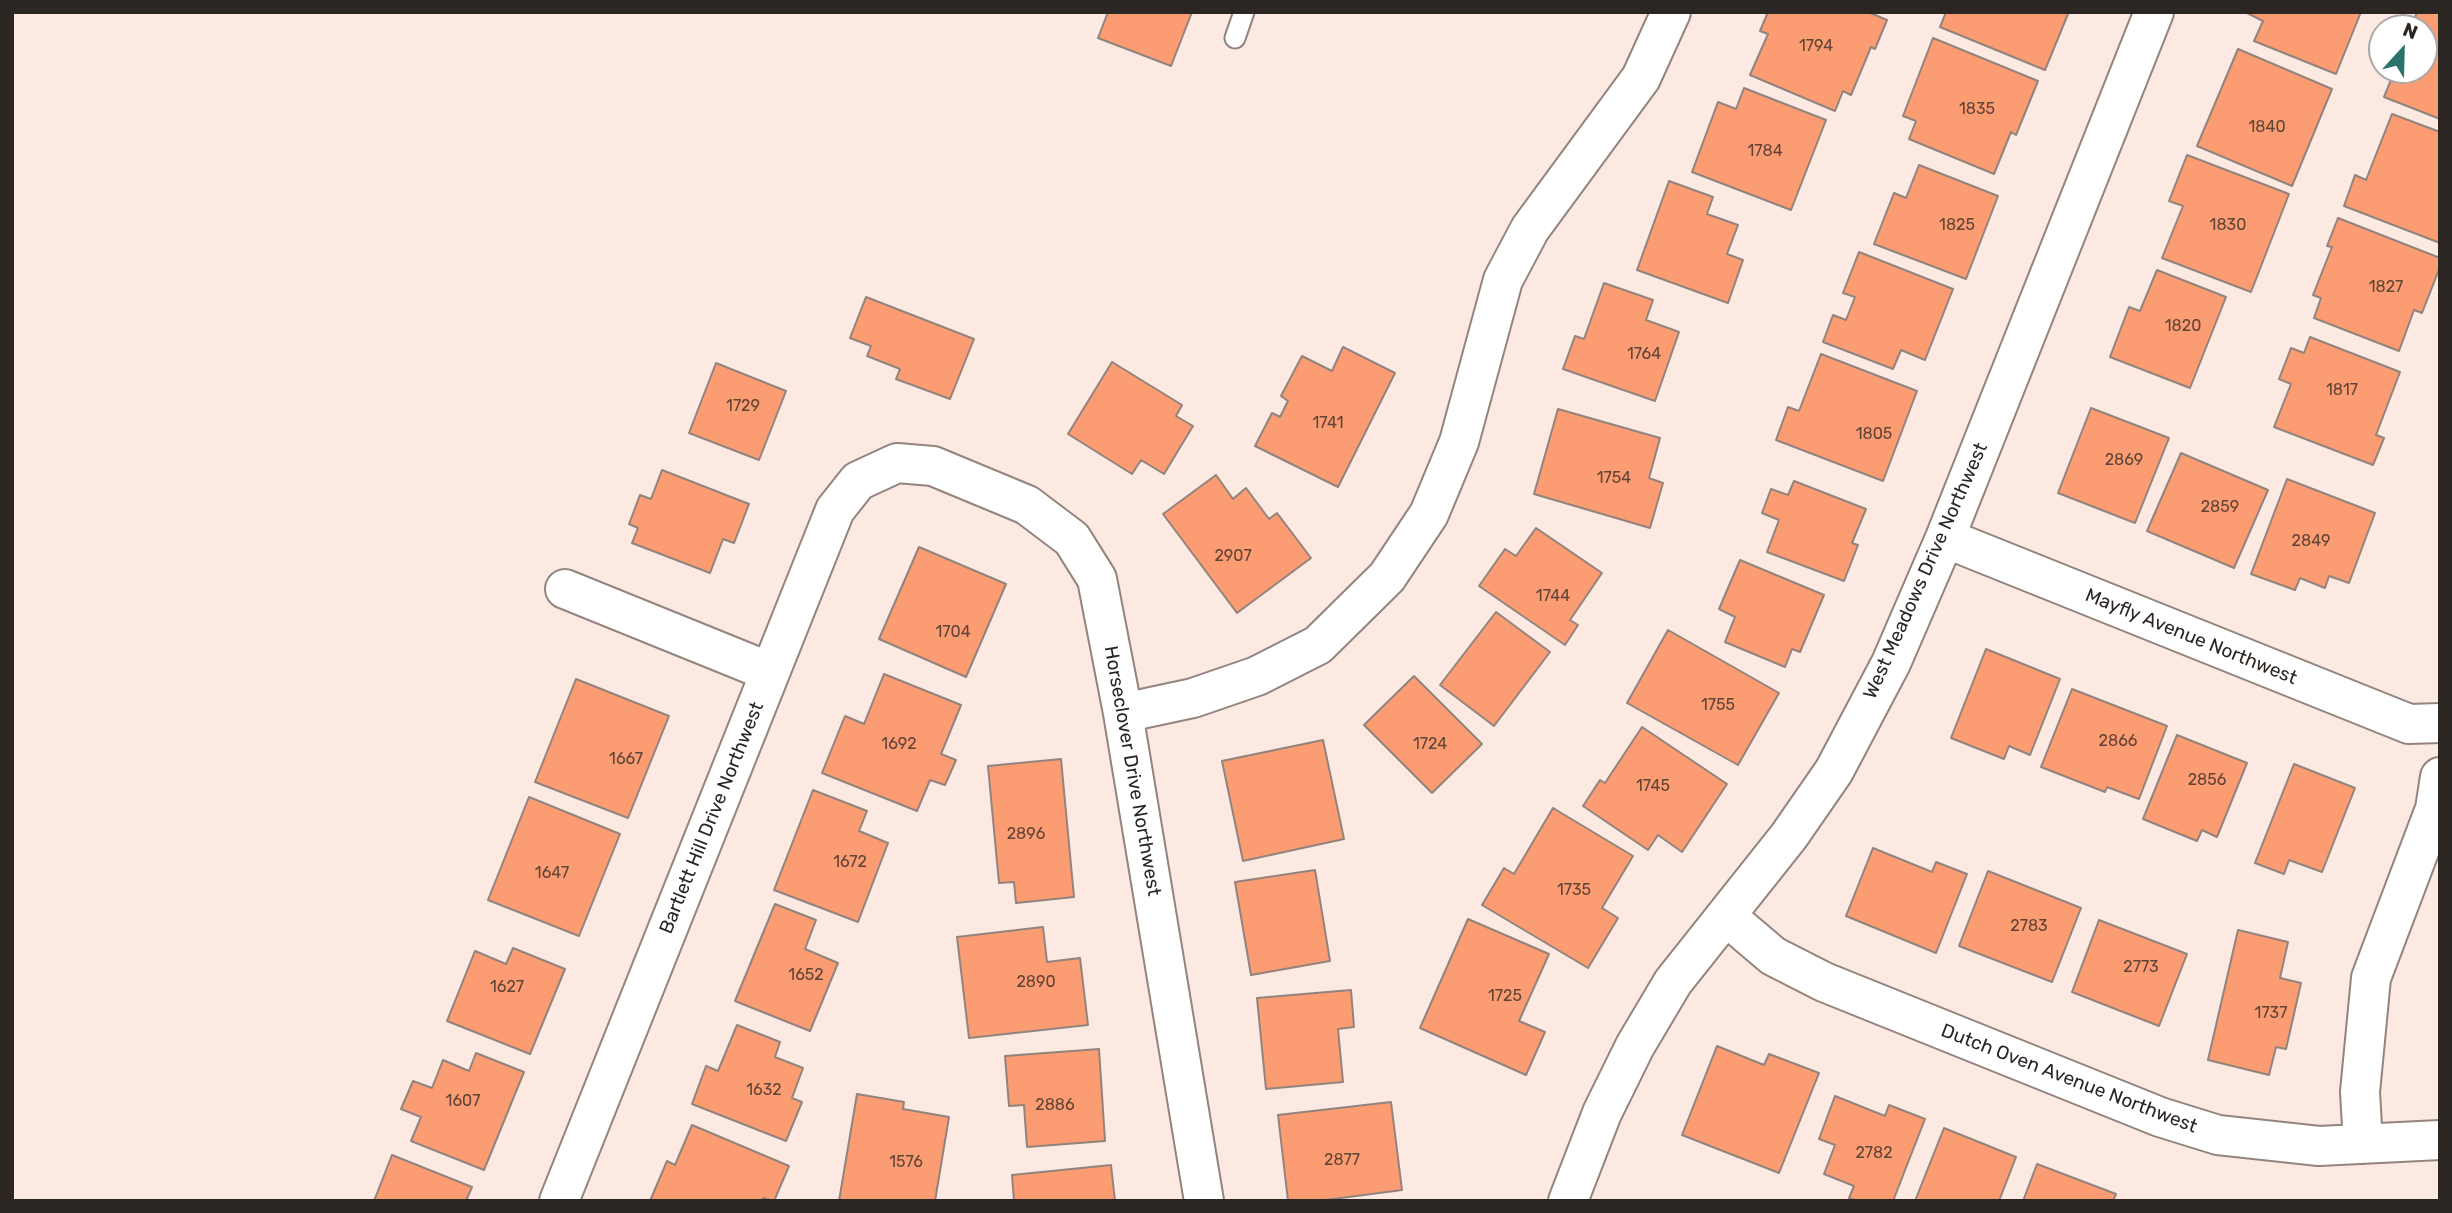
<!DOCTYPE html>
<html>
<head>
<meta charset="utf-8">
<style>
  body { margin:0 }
  #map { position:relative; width:2452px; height:1213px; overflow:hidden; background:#fbe9e2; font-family:Rubik,sans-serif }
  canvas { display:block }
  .frame { position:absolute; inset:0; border:14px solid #2c2623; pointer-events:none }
  .north { position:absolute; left:2368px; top:14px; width:70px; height:70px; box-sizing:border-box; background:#fff; border:2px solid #aba8a7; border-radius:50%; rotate:22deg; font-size:19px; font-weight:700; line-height:28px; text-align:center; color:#2c2623 }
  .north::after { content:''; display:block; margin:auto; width:24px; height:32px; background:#2a726c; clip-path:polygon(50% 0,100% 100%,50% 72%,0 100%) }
</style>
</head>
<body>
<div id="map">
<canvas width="2452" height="1213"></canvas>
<div class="frame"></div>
<div class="north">N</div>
</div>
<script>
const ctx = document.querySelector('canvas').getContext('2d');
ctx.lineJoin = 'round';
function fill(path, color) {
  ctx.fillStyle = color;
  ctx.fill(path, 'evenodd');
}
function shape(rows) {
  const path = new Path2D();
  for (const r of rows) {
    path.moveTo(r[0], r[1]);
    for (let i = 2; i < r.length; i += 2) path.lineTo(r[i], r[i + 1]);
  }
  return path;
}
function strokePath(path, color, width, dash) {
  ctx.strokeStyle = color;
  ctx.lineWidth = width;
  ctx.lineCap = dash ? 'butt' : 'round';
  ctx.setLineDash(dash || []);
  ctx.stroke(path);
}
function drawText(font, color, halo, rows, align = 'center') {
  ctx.font = font + ' Rubik,sans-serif';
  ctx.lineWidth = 6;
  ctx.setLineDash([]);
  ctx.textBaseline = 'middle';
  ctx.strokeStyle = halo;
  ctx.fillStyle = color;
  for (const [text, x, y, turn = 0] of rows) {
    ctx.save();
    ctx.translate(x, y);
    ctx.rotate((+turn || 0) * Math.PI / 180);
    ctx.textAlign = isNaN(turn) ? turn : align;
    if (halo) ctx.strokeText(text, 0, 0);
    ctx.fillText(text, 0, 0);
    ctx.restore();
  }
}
const building = shape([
  [1108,12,1192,12,1171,66,1098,38,1108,12],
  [1768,12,1868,12,1887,20,1875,49,1871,47,1851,95,1843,91,1835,111,1750,75,1768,34,1760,31,1768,12],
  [1946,12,2064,12,2068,14,2045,70,1940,27,1946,12],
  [2245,12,2361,12,2336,74,2254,41,2263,21,2245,12],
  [2417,12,2440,12,2440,119,2384,97,2395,70,2424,70,2424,28,2411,28,2417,12],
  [1933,38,2038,81,2016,135,2011,132,1994,174,1909,139,1916,121,1903,116,1933,38],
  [2238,49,2332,89,2292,186,2197,146,2238,49],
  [1744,88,1826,120,1791,210,1692,172,1718,102,1736,109,1744,88],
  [2392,114,2440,132,2440,243,2344,206,2355,175,2366,180,2392,114],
  [2187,155,2289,194,2251,292,2162,258,2183,206,2169,201,2187,155],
  [1919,165,1998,196,1966,279,1874,244,1894,193,1906,198,1919,165],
  [1669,181,1713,197,1707,214,1738,225,1727,254,1743,260,1728,303,1637,270,1669,181],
  [2338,218,2440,258,2440,267,2422,313,2414,310,2399,351,2314,318,2321,298,2313,295,2332,247,2327,246,2338,218],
  [1859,252,1953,289,1925,360,1901,350,1893,369,1823,342,1833,315,1846,320,1855,297,1843,293,1859,252],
  [2157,270,2226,297,2190,388,2110,357,2129,307,2140,311,2157,270],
  [1604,283,1653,300,1646,320,1679,332,1655,401,1563,369,1575,336,1584,339,1604,283],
  [866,297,974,339,950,399,896,379,900,369,867,356,871,346,850,338,866,297],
  [2310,337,2400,372,2376,435,2384,438,2373,465,2274,427,2291,384,2279,379,2291,348,2304,353,2310,337],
  [1343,347,1395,373,1338,487,1255,446,1272,413,1280,417,1288,401,1281,396,1302,356,1332,371,1343,347],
  [1821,354,1917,391,1883,481,1776,440,1788,407,1799,411,1821,354],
  [1112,362,1182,405,1176,416,1193,426,1164,474,1141,460,1132,474,1068,434,1112,362],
  [716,363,786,391,759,460,689,433,716,363],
  [2091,408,2169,438,2135,523,2058,493,2091,408],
  [1558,409,1660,438,1649,478,1663,483,1650,528,1534,494,1558,409],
  [2181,453,2268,490,2234,568,2147,531,2181,453],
  [662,470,749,504,734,543,723,539,710,573,632,543,638,528,629,524,640,495,651,499,662,470],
  [1216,475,1233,499,1246,488,1269,519,1277,513,1311,558,1237,613,1163,514,1216,475],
  [2287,479,2375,513,2349,583,2329,576,2325,588,2300,578,2295,590,2251,574,2287,479],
  [1794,481,1866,509,1852,543,1858,545,1844,581,1767,552,1779,520,1762,513,1771,489,1788,495,1794,481],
  [1536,528,1602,573,1570,620,1578,625,1565,645,1479,586,1505,549,1516,556,1536,528],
  [919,547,1006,584,966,677,879,639,919,547],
  [1740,560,1824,595,1800,652,1792,649,1785,667,1725,642,1735,617,1719,609,1740,560],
  [1496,612,1550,652,1494,726,1440,685,1496,612],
  [1668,630,1779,693,1738,765,1627,703,1668,630],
  [1986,649,2060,679,2030,755,2009,746,2004,759,1951,738,1986,649],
  [884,674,961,705,941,754,956,760,945,785,930,780,917,811,822,773,845,716,864,724,884,674],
  [1414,676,1482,744,1432,793,1364,725,1414,676],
  [576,679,669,716,628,818,535,782,576,679],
  [2072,689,2167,726,2139,799,2107,787,2105,792,2041,767,2072,689],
  [1642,727,1727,784,1682,852,1658,835,1648,850,1583,806,1600,780,1605,783,1642,727],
  [2177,735,2247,763,2217,837,2202,830,2197,841,2143,819,2177,735],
  [1323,740,1344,839,1243,861,1222,761,1323,740],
  [1061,759,1074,897,1016,903,1014,882,999,883,988,766,1061,759],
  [2294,764,2355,788,2322,872,2289,860,2284,874,2255,863,2294,764],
  [813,790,867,811,859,831,888,843,858,922,774,890,813,790],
  [529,797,620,834,579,936,488,900,529,797],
  [1553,808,1633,856,1602,908,1618,918,1588,968,1482,905,1504,868,1514,874,1553,808],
  [1873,848,1932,872,1936,862,1967,874,1936,953,1846,916,1873,848],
  [1315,870,1330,961,1251,975,1235,882,1315,870],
  [1988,871,2081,908,2052,982,1959,946,1988,871],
  [775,904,816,920,805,949,838,963,810,1031,735,1001,775,904],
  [1468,919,1549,954,1519,1021,1545,1032,1526,1075,1420,1028,1468,919],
  [2099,920,2187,954,2159,1026,2072,992,2099,920],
  [1043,927,1047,962,1080,958,1088,1025,969,1038,957,937,1043,927],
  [2238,930,2288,942,2280,978,2301,983,2286,1049,2276,1047,2269,1075,2208,1060,2238,930],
  [513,948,565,969,530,1054,447,1021,475,951,506,964,513,948],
  [1351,990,1354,1027,1338,1029,1343,1082,1266,1089,1257,998,1351,990],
  [737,1025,780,1042,775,1057,803,1068,792,1098,802,1102,786,1141,692,1104,706,1066,718,1071,737,1025],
  [1717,1046,1764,1065,1769,1054,1819,1073,1779,1173,1682,1135,1717,1046],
  [1099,1049,1105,1141,1027,1147,1024,1105,1009,1106,1005,1056,1099,1049],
  [476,1053,524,1072,484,1170,411,1141,421,1117,401,1109,413,1081,432,1088,443,1060,469,1071,476,1053],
  [857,1094,904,1102,903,1109,949,1117,935,1201,839,1201,857,1094],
  [1835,1096,1885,1116,1889,1105,1925,1119,1893,1201,1857,1201,1849,1198,1854,1186,1824,1174,1835,1145,1819,1139,1835,1096],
  [1391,1102,1402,1190,1318,1201,1288,1201,1278,1115,1391,1102],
  [692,1125,789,1166,774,1201,763,1198,761,1201,650,1201,667,1161,675,1165,692,1125],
  [1944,1128,2016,1157,1999,1201,1915,1201,1944,1128],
  [392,1155,472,1187,466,1201,374,1201,392,1155],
  [2037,1164,2116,1194,2113,1201,2023,1201,2037,1164],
  [1111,1165,1115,1201,1014,1201,1012,1175,1111,1165]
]);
fill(building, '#fb9c72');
strokePath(building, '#93837d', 2);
const lane = shape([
  [1235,38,1244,12]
]);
const street = shape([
  [1945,538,2409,724,2440,723],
  [565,589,770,672],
  [1123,713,1193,698,1257,676,1318,645,1387,577,1429,514,1459,442,1503,280,1530,229,1641,78,1671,12],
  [1726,916,1773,956,1824,982,2160,1117,2218,1135,2319,1146,2440,1140],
  [2363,1144,2360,1092,2371,978,2435,809,2440,777],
  [559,1201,835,510,858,481,897,463,933,466,1027,505,1072,539,1097,579,1123,713,1204,1201],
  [1568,1201,1602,1113,1635,1046,1673,982,1789,836,1834,771,1891,663,1945,538,2154,12]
]);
strokePath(lane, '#94847e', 23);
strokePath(street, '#94847e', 42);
strokePath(lane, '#fff', 19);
strokePath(street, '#fff', 38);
drawText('16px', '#604437', null, [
  ["1794",1816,46],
  ["1835",1977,109],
  ["1840",2267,127],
  ["1784",1765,151],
  ["1825",1957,225],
  ["1830",2228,225],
  ["1827",2386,287],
  ["1820",2183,326],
  ["1764",1644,354],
  ["1817",2342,390],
  ["1729",743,406],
  ["1741",1328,423],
  ["1805",1874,434],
  ["2869",2124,460],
  ["1754",1614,478],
  ["2859",2220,507],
  ["2849",2311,541],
  ["2907",1233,556],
  ["1744",1553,596],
  ["1704",953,632],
  ["1755",1718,705],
  ["2866",2118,741],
  ["1692",899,744],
  ["1724",1430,744],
  ["1667",626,759],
  ["2856",2207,780],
  ["1745",1653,786],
  ["2896",1026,834],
  ["1672",850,862],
  ["1647",552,873],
  ["1735",1574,890],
  ["2783",2029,926],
  ["2773",2141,967],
  ["1652",806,975],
  ["2890",1036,982],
  ["1627",507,987],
  ["1725",1505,996],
  ["1737",2271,1013],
  ["1632",764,1090],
  ["1607",463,1101],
  ["2886",1055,1105],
  ["2782",1874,1153],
  ["2877",1342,1160],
  ["1576",906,1162]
]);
drawText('19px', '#2c2623', '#fff', [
  ["West Meadows Drive Northwest",1926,571,-66],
  ["Mayfly Avenue Northwest",2191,637,22],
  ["Horseclover Drive Northwest",1132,771,80],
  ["Bartlett Hill Drive Northwest",712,818,-68],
  ["Dutch Oven Avenue Northwest",2069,1079,21]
]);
</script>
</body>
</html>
